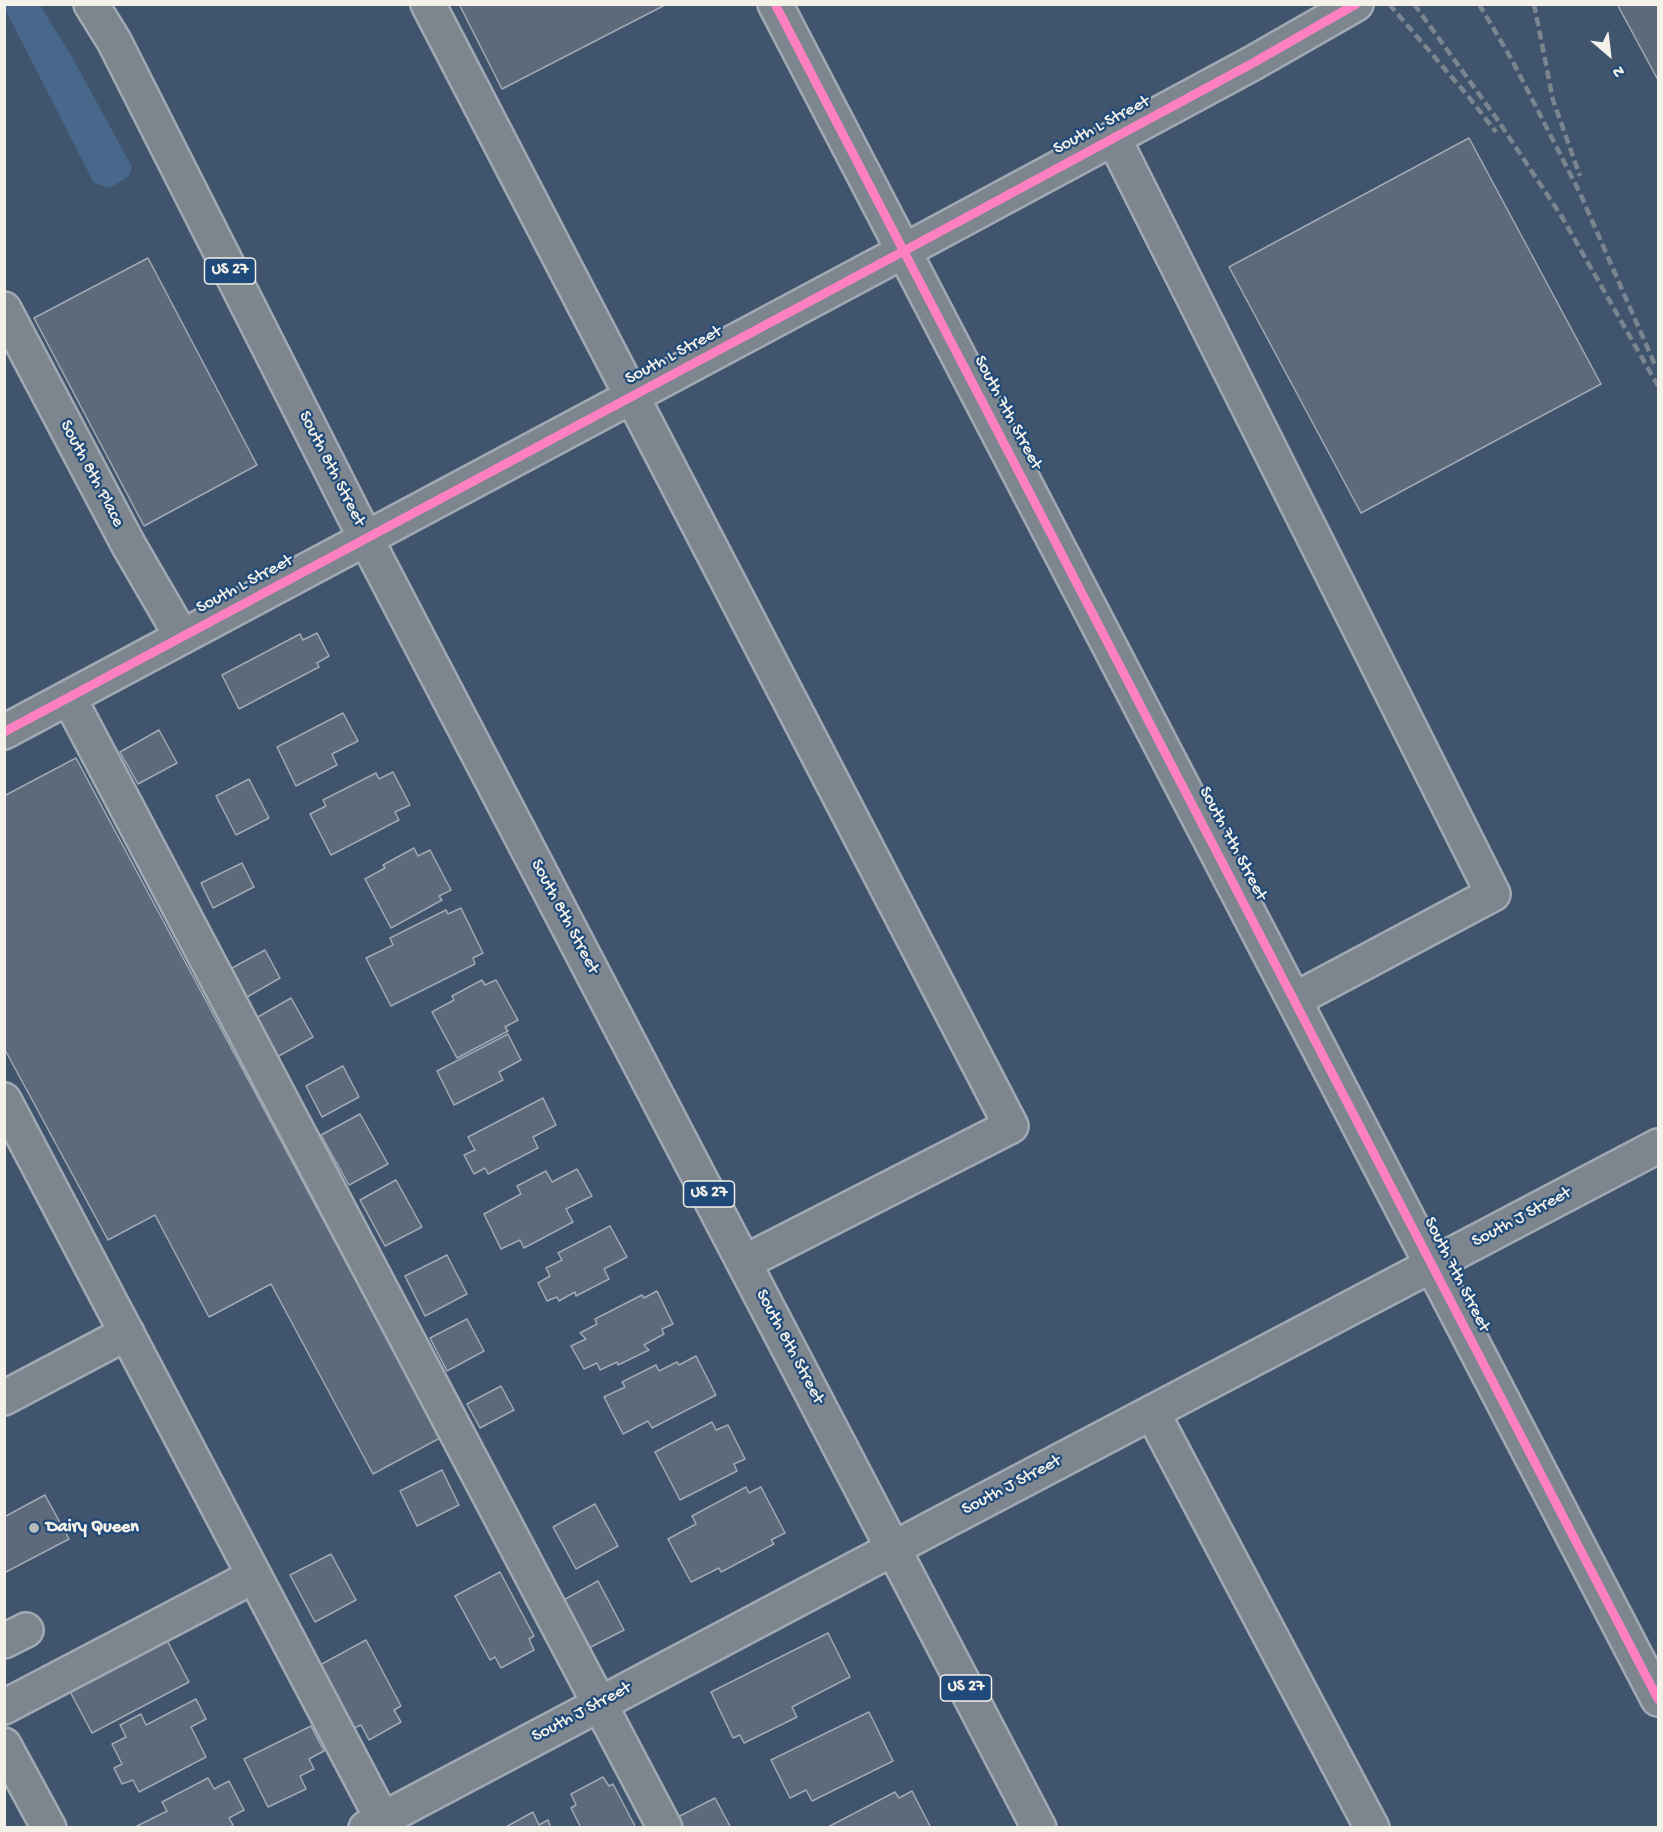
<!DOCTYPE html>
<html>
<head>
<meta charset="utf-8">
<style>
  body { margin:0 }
  #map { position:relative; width:1663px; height:1832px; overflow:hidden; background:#40556d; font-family:"Gochi Hand",sans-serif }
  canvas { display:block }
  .frame { position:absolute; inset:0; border:6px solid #f4f1e8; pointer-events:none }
  .north { position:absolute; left:1579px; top:24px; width:60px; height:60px; -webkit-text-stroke:4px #1f4a7a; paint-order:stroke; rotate:152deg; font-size:16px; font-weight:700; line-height:24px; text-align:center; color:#f4f1e8 }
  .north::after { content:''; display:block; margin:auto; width:21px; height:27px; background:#f4f1e8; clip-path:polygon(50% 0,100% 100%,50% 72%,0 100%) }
</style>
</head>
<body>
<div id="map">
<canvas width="1663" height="1832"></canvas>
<div class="frame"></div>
<div class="north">N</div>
</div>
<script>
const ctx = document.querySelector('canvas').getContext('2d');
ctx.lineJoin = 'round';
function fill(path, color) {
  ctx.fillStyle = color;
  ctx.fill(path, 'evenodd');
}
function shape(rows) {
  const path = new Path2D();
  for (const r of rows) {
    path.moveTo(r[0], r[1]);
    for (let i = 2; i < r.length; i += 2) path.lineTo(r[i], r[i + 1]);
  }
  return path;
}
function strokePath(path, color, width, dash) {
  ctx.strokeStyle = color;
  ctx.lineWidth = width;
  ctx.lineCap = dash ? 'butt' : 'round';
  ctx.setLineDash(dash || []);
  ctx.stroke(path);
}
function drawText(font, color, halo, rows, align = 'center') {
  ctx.font = font + ' "Gochi Hand",sans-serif';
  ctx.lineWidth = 4.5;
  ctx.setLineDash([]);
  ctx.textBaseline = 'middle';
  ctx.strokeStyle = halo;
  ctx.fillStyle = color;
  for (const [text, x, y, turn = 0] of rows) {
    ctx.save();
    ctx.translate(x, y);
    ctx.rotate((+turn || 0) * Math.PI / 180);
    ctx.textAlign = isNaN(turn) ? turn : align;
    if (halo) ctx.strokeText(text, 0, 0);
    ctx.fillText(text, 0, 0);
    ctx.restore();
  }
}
fill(shape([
  [5,4,40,5,72,57,132,167,129,176,110,188,94,183,5,9]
]), '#48688b');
const building = shape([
  [459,4,667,4,502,89,459,4],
  [1617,4,1658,4,1658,80,1617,4],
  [1469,138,1601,384,1361,513,1229,267,1469,138],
  [148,258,257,465,144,526,34,318,148,258],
  [317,633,329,656,317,663,319,667,239,709,222,675,300,634,303,640,317,633],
  [343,713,358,741,332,754,337,765,296,786,277,747,343,713],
  [159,730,177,763,138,784,120,752,159,730],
  [76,758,440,1438,373,1474,271,1284,209,1317,155,1215,108,1240,4,1048,4,796,76,758],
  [393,772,410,805,395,812,399,820,331,855,310,814,326,806,323,800,376,773,379,779,393,772],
  [249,779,269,818,236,835,216,796,249,779],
  [414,848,418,856,430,850,451,890,439,896,442,900,391,928,365,879,385,868,383,865,414,848],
  [242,863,254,887,213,908,201,883,242,863],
  [461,908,483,953,473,958,475,964,391,1006,366,958,393,945,390,938,446,910,448,914,461,908],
  [265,950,280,978,247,997,232,968,265,950],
  [482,980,485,985,496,980,518,1020,505,1027,508,1031,457,1058,432,1012,454,1000,452,996,482,980],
  [291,998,313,1037,277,1057,256,1018,291,998],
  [508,1034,521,1060,499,1072,503,1080,454,1105,437,1071,508,1034],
  [343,1066,359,1097,322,1117,306,1086,343,1066],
  [543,1098,556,1125,533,1137,538,1148,488,1174,485,1168,474,1174,464,1155,475,1150,468,1137,543,1098],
  [360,1114,388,1164,349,1185,321,1135,360,1114],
  [577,1169,592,1196,566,1209,573,1222,524,1248,520,1240,501,1249,484,1214,521,1194,517,1186,546,1171,552,1182,577,1169],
  [396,1180,422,1227,385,1246,360,1200,396,1180],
  [610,1226,627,1257,604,1269,609,1279,576,1296,575,1292,559,1301,557,1297,547,1301,538,1283,550,1276,546,1268,562,1260,558,1253,610,1226],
  [447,1255,467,1294,425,1316,405,1276,447,1255],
  [657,1291,673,1324,662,1329,664,1334,644,1345,649,1350,618,1365,617,1362,600,1370,597,1363,584,1369,571,1346,586,1339,580,1333,597,1324,595,1319,642,1295,644,1298,657,1291],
  [467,1319,484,1351,447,1371,430,1338,467,1319],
  [696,1356,716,1395,652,1428,648,1421,623,1434,604,1397,625,1387,622,1382,656,1365,659,1371,677,1362,679,1365,696,1356],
  [501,1386,514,1410,480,1428,467,1404,501,1386],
  [712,1422,716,1430,728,1425,745,1459,734,1464,737,1471,680,1500,655,1452,712,1422],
  [442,1470,459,1505,417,1526,400,1491,442,1470],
  [746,1487,749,1493,761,1487,785,1533,771,1540,774,1544,721,1572,719,1568,691,1582,668,1539,696,1524,692,1516,746,1487],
  [45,1495,69,1539,4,1573,4,1517,45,1495],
  [595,1504,618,1546,576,1569,553,1527,595,1504],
  [331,1554,356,1600,315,1622,290,1575,331,1554],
  [500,1572,534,1636,529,1639,534,1650,501,1668,495,1657,490,1660,455,1596,500,1572],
  [598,1581,624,1630,585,1650,560,1602,598,1581],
  [163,1633,189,1682,92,1733,66,1684,163,1633],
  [828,1633,850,1677,792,1707,797,1717,744,1743,740,1735,733,1738,711,1692,828,1633],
  [366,1640,401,1706,394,1710,401,1722,369,1740,361,1725,354,1728,320,1665,366,1640],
  [196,1699,206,1719,191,1727,206,1757,139,1792,133,1780,122,1784,114,1768,122,1764,112,1744,126,1737,120,1725,141,1714,146,1725,196,1699],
  [869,1712,893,1761,812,1801,806,1790,790,1798,771,1760,869,1712],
  [311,1726,324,1751,309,1759,314,1769,300,1776,306,1789,268,1807,244,1759,311,1726],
  [603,1777,609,1786,613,1784,636,1828,581,1828,571,1808,576,1805,571,1794,603,1777],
  [208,1778,214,1789,229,1781,244,1810,229,1818,233,1825,229,1828,138,1828,137,1826,167,1811,162,1802,208,1778],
  [912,1791,931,1828,826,1828,895,1792,899,1798,912,1791],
  [715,1798,731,1828,681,1828,676,1818,715,1798],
  [533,1812,539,1825,548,1820,551,1828,504,1828,533,1812]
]);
fill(building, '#5c6a7b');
strokePath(building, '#a1aab3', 1.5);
const minor = shape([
  [428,4,1011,1126,745,1262],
  [775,4,1658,1699],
  [1114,139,1493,894,1294,1000],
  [4,309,128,544,182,637],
  [69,698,665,1828],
  [4,732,904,251,1253,63,1356,4],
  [4,1100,387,1828],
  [4,1398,127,1333],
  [1152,1412,1372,1828],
  [4,1641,26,1630],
  [4,1707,254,1576],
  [366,1828,934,1527,1658,1146]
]);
const highway = shape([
  [91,4,114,41,366,539,1039,1828],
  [4,1745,49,1828]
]);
strokePath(minor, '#a1aab3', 38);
strokePath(highway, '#a1aab3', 38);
strokePath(minor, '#7d868f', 33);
strokePath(highway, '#7d868f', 33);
strokePath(shape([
  [1389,4,1468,96,1496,132],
  [1414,4,1497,119,1562,217,1658,386],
  [1479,4,1512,60,1580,193,1655,365],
  [1534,4,1553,100,1580,176]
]), '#7a8590', 4.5, [9, 4.5]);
strokePath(shape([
  [775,4,1658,1699],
  [4,732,904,251,1253,63,1356,4]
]), '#ff80c0', 9);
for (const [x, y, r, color] of [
  [34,1528,6,"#b5babd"]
]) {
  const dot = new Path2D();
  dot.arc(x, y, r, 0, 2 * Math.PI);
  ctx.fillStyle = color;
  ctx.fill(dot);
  strokePath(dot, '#1f4a7a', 2);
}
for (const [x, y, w] of [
  [230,271,51],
  [709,1194,51],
  [966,1688,51]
]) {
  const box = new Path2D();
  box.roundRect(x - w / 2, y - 13, w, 26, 4.5);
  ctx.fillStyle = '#1f4a7a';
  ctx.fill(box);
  strokePath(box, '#f4f1e8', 1.5);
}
drawText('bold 16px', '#f4f1e8', null, [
  ["US 27",230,271],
  ["US 27",709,1194],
  ["US 27",966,1688]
]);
drawText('18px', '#f4f1e8', '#1f4a7a', [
  ["South L Street",1102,126,-28],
  ["South L Street",674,356,-28],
  ["South 7th Street",1007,413,62],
  ["South 8th Street",331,469,63],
  ["South 8th Place",91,474,62],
  ["South L Street",245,585,-28],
  ["South 7th Street",1232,844,62],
  ["South 8th Street",564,917,62],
  ["South J Street",1522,1218,-28],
  ["South 7th Street",1456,1275,63],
  ["South 8th Street",789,1347,62],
  ["South J Street",1012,1486,-28],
  ["South J Street",582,1713,-28]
]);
drawText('bold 18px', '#f4f1e8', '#1f4a7a', [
  ["Dairy Queen",46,1528]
], 'left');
</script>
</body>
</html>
